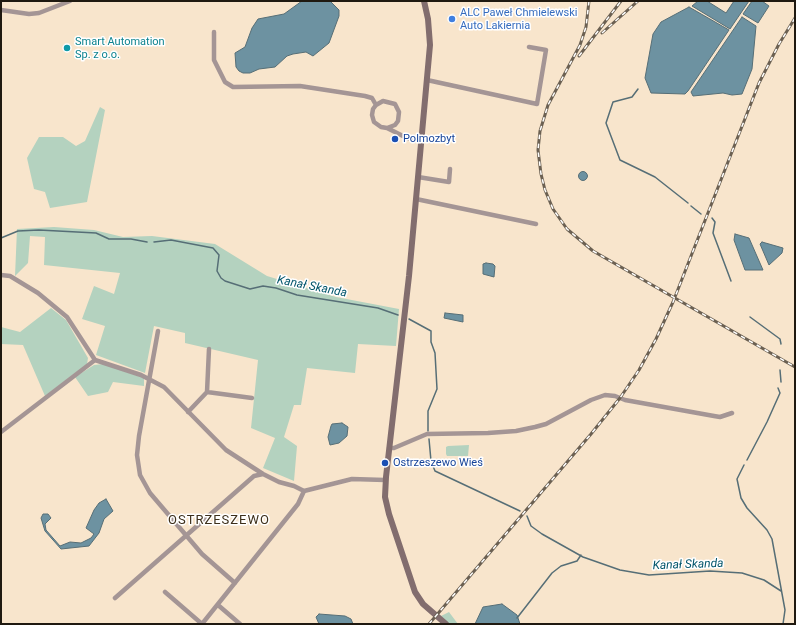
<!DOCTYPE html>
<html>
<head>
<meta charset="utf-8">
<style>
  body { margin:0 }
  #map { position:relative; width:796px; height:625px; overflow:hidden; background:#f8e5cc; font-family:Roboto,sans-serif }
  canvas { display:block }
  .frame { position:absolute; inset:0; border:2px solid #1f1910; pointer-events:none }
</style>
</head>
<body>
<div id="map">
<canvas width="796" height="625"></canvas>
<div class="frame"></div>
</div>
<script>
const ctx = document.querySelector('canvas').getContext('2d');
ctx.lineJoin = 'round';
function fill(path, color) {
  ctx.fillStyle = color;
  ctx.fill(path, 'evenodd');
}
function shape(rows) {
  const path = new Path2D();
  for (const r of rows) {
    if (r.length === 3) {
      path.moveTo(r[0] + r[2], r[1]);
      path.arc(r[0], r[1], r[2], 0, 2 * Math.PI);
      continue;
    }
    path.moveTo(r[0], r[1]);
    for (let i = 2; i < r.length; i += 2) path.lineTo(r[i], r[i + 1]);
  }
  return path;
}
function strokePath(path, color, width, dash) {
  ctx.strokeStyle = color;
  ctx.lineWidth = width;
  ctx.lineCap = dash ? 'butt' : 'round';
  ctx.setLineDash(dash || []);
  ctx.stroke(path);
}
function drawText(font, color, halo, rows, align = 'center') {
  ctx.font = font + ' Roboto,sans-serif';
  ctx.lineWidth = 3;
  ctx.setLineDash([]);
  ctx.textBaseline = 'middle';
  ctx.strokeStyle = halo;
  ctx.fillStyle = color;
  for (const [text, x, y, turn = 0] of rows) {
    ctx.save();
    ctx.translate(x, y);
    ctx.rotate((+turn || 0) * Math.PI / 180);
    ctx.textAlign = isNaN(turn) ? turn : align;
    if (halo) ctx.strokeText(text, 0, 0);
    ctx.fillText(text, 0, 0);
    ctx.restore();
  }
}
fill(shape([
  [100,107,105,110,87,202,50,208,45,192,34,189,27,158,39,137,63,137,76,146,85,141],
  [54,227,94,230,123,237,152,236,215,244,267,276,336,297,399,309,396,346,358,344,355,373,307,368,301,405,294,405,284,437,297,446,294,481,263,468,275,438,251,428,258,360,185,343,185,333,154,326,145,373,96,355,105,326,82,319,94,286,114,294,120,273,44,265,45,237,30,236,28,263,15,276,17,229],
  [51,308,66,320,88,358,87,364,45,396,23,345,1,344,1,327,20,332],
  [103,364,144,378,144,386,113,382,108,392,88,396,75,377,94,365],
  [469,445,468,456,447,456,446,454,446,447,448,446],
  [449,612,458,624,449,624,441,616]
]), '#b4d2bf');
const water = shape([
  [302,1,330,1,339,10,339,16,329,43,313,56,306,52,293,54,287,56,275,67,259,69,250,73,243,73,239,71,236,67,235,53,245,47,252,28,258,19,284,14,302,1],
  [698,1,707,1,726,13,734,1,749,1,730,29,692,6,698,1],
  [752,1,762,1,769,6,758,23,743,14,752,1],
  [689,7,729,30,688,91,685,94,651,93,645,78,653,34,661,22,689,7],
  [742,17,756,26,752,69,742,94,732,95,723,93,693,96,691,92,742,17],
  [583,176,4.5],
  [735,234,749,238,763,270,745,270,734,240,735,234],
  [762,242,783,248,782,253,769,265,760,244,762,242],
  [486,263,493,264,495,266,494,277,483,274,483,264,486,263],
  [445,313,463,315,463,322,444,318,445,313],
  [342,423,348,427,347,436,339,443,330,445,328,437,331,426,332,424,342,423],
  [106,499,113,511,104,519,99,533,89,546,61,549,45,531,41,518,43,514,48,514,51,518,45,524,46,530,60,546,70,542,81,543,91,538,94,534,86,528,94,510,99,503,106,499],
  [502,604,517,615,520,624,475,624,483,607,502,604],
  [319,614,345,616,351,619,353,624,319,624,316,617,319,614]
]);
fill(water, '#6d92a1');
strokePath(water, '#566e76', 1);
strokePath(shape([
  [638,89,632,97,613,102,606,123,620,160,655,177,688,203],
  [691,206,701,214],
  [712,218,715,222,713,233,731,281],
  [1,238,18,231,39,230,96,233,109,239,131,239,147,242],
  [154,242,171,240,213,248,219,255,217,271,221,278,225,281,250,289,263,286,276,288,297,295,378,308,398,315],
  [750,317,780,339,781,344],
  [409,319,431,331,431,342,435,353,437,389,428,411,428,431],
  [780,370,781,382],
  [429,439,431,461,435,471,520,511],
  [747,460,767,422,780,393,778,388],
  [744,465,737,479,741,498,747,508,767,530,772,539,785,610,783,624],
  [527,516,531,526,542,534,583,557,620,570,649,575,710,571,742,573,764,580,781,591],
  [517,618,552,573,561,566,577,561,581,555]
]), '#566e76', 1.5);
strokePath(shape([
  [1,10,29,14,39,13,70,1],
  [214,32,214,60,225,82,233,87,300,86,365,96,372,98,376,105],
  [427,80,537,104,546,50,529,47],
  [387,128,395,125,398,121,399,112,395,104,383,101,376,105,373,109,372,115,374,122,381,127,387,128,407,138,421,141],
  [418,177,449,182,450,169],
  [416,199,536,224],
  [1,275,10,276,38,293,67,317,95,360,141,375,164,387,226,450,263,474,279,482,294,486,304,491,352,479,385,480],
  [158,331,139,436,137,455,140,475,150,493,202,554,235,583],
  [207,392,252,398],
  [188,412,207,392,209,349],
  [1,432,95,360],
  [389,448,394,448,427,434,488,433,516,431,535,427,546,424,591,400,605,395,615,396,625,400,714,416,720,417,732,413],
  [165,592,202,624],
  [115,598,254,476,263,474],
  [218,605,240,624],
  [202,624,298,504,304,491]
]), '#a49595', 4.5);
strokePath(shape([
  [424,1,428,19,430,45,409,276,386,477,385,497,389,514,415,592,423,604,446,624]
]), '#826d6e', 6);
const rail = shape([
  [589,1,586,27,580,45,548,105,540,131,538,150,541,174,545,190,553,209,567,229,593,251,795,367],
  [602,33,638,1],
  [579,56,621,1],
  [429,624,591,434,620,398,639,370,656,339,673,302,759,83,779,44,795,18]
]);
strokePath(rail, '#6b6052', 3);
strokePath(rail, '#fff', 1.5, [4.5]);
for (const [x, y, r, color] of [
  [452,19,4,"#3f7fe0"],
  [67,48,4,"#0f9aa8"],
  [395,139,4,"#1a4fb4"],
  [385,463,4,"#1a4fb4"]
]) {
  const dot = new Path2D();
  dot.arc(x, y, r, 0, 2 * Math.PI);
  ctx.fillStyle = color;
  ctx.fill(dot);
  strokePath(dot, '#fff', 1.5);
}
drawText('11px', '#366cbe', '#fff', [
  ["ALC Paweł Chmielewski",460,13],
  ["Auto Lakiernia",460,26]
], 'left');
drawText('11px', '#0d838f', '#fff', [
  ["Smart Automation",75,42],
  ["Sp. z o.o.",75,55]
], 'left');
drawText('11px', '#164399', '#fff', [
  ["Polmozbyt",403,139],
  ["Ostrzeszewo Wieś",393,463]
], 'left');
drawText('italic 12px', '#01546a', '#fff', [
  ["Kanał Skanda",312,287,11],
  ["Kanał Skanda",688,565,-2]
]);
ctx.letterSpacing = '1px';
drawText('13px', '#3d2f1a', '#fff', [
  ["OSTRZESZEWO",219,521]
]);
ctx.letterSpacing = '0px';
</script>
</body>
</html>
